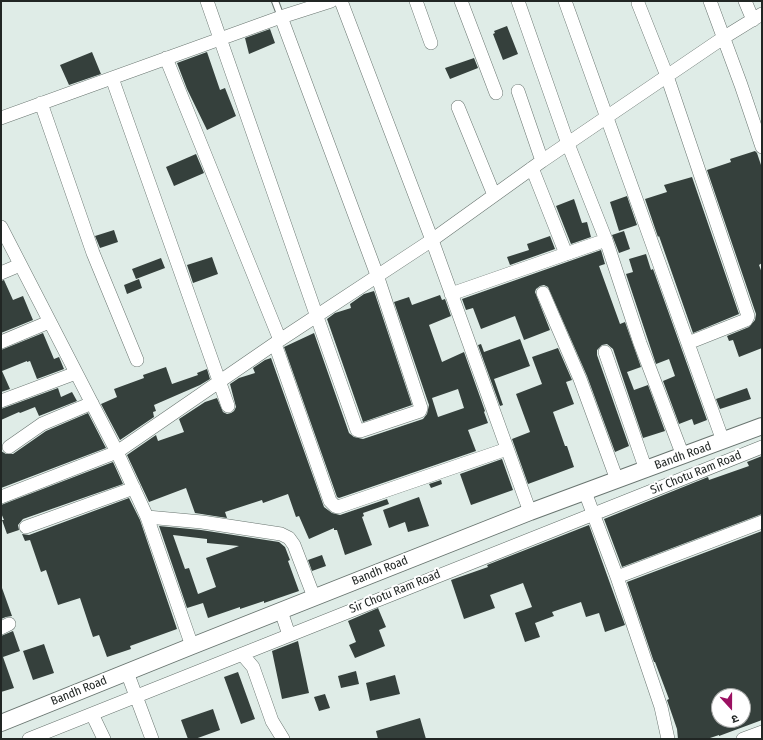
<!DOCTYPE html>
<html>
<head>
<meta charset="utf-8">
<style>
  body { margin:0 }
  #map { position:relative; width:763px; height:740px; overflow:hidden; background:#dfece7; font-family:"Fira Sans Condensed","Noto Sans Devanagari",sans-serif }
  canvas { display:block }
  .frame { position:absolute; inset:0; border:2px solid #212624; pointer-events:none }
  .north { position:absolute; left:711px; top:688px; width:40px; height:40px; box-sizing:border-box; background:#fff; border:1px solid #a6a8a7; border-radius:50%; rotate:159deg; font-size:11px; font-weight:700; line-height:16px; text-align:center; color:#212624 }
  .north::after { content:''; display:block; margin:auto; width:14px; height:18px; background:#9b1061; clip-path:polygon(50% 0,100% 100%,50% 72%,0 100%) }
</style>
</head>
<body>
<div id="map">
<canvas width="763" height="740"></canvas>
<div class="frame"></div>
<div class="north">उ</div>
</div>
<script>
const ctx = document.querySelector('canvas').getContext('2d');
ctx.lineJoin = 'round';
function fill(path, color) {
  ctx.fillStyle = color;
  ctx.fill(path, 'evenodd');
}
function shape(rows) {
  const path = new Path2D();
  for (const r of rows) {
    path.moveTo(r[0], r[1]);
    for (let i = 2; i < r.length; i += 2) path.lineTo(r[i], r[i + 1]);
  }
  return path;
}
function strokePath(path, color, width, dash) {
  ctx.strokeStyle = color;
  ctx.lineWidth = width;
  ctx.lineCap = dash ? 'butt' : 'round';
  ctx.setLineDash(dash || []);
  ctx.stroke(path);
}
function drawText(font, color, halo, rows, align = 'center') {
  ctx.font = font + ' "Fira Sans Condensed",sans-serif';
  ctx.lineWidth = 4;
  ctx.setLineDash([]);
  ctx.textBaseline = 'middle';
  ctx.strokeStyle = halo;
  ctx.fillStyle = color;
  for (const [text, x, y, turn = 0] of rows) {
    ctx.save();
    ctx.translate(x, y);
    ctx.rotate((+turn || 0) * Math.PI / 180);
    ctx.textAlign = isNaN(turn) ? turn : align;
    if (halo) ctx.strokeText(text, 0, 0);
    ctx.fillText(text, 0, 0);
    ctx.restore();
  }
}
fill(shape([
  [507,26,518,54,503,60,493,34,495,33,494,31],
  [270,29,275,43,249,54,245,38],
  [92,52,101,74,69,85,60,65],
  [207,52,220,90,225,88,236,116,207,130,187,89,177,63],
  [474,58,478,68,450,79,445,68],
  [755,151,757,153,762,168,762,263,759,265,762,273,762,348,739,357,733,340,729,341,727,336,749,327,755,320,756,314,707,170,731,162,730,159],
  [196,154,204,173,174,186,166,167],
  [692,177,739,314,693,333,659,236,658,237,645,199,667,192,664,185],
  [627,196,637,225,619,231,610,202],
  [574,199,582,223,587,222,591,237,571,244,556,206],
  [114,230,118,242,100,248,95,236],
  [624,231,630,249,619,253,612,235],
  [550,236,555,249,510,265,507,257,529,250,527,244],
  [601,250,605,264,599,266,620,324,625,322,641,367,627,372,634,390,648,385,665,431,643,438,613,349,607,344,602,345,597,350,597,355,629,446,615,452,587,376,548,287,544,285,540,286,536,289,535,292,550,330,524,340,515,316,481,329,473,308,466,310,462,299],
  [646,254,651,270,653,269,707,420,694,425,692,419,679,424,663,381,675,376,669,359,656,364,626,274,633,272,629,259],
  [212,257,218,274,193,283,187,265],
  [161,258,165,268,136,279,132,269],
  [139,279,142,288,127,294,124,285],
  [4,280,13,300,23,296,33,320,1,333,1,281],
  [374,291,412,405,363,422,327,319,335,313,351,308,350,304,364,294],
  [440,295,442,300,445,299,451,316,429,325,442,362,464,352,485,411,484,412,488,423,468,430,476,451,339,498,337,497,284,347,314,333,349,433,354,437,363,439,423,419,427,414,429,405,394,302,409,297,412,305],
  [458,389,464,408,438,417,432,398],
  [43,333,54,359,59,357,64,369,37,379,30,361,27,362,27,361,2,371,10,389,1,392,1,350],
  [520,339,530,366,494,379,503,405,500,406,478,345,481,344,484,352],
  [558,348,572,380,566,382,574,404,553,412,565,446,567,446,574,467,528,484,512,439,530,432,516,394,542,384,532,357],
  [271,358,324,507,332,513,340,515,387,499,389,504,363,513,364,516,362,517,372,545,345,555,337,530,334,530,334,528,309,539,299,516,296,517,288,494,263,503,262,500,225,512,227,518,195,513,186,488,149,502,127,455,156,435,158,441,184,432,179,419,205,402,217,398,223,412,227,414,231,413,234,411,236,407,230,384,239,378,255,373,253,368,265,360],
  [166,367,172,384,198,375,197,373,207,369,210,379,200,385,154,405,156,411,153,412,154,417,120,440,101,404,117,397,114,389,144,378,143,375],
  [58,388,61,397,72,392,77,401,39,416,35,407,20,413,19,412,1,420,1,409],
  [747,388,751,399,720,409,716,399],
  [88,413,106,448,1,488,1,451,6,454,13,454,46,431],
  [762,456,762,514,622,567,604,519,708,477,709,480,749,466,747,462],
  [502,459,513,490,471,505,460,474],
  [113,462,123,484,23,519,18,525,19,530,7,534,2,520,4,520,1,513,1,505],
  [441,480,442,484,431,488,429,484],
  [419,497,429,526,408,532,405,522,389,528,383,510],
  [129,498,140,520,177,629,130,646,131,649,107,657,99,635,93,637,80,598,58,605,46,570,41,572,30,540,25,541,22,534,29,535],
  [589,525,625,625,605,632,599,613,586,617,581,602,552,612,554,616,535,623,540,637,525,642,515,613,532,607,523,583,490,595,495,608,464,619,451,580,488,567,487,565],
  [159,526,201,530,279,542,285,547,290,560,288,561,299,591,264,603,264,601,240,609,240,607,208,618,203,603,187,608],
  [173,535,207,539,207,543,239,546,206,558,216,587,198,594,189,568,185,569],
  [762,531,762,720,719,736,719,735,707,739,678,739,677,729,667,700,669,699,655,662,654,662,627,582],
  [719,696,743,696,743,720,719,720],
  [322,555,326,566,312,571,308,560],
  [2,588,12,616,6,617,1,619],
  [378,608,386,627,379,630,385,646,355,658,349,645,356,642,348,621],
  [13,631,20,651,3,657,14,688,1,692,1,636],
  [298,641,309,693,282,699,272,651],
  [44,644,54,673,33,680,23,651],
  [356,671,359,684,341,688,338,676],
  [238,672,255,719,241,724,224,677],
  [395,675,400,694,370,701,366,683],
  [325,694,330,708,319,711,314,697],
  [213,709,220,730,195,739,188,739,181,720],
  [420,718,426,739,378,739,376,731]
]), '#35403c');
const service = shape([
  [275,1,281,17]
]);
const minor = shape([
  [207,1,317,317,357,430,360,431,420,411,421,408,377,275,281,17],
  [341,1,432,240,530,512],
  [416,1,431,43],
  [461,1,496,93],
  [518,1,568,144,606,240,640,343,683,456],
  [565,1,723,441],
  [710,1,741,85,762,147],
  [745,1,753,20],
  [638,3,667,76,748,316,746,320,688,343],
  [166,58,280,340],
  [112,78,228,406],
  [518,91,542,161],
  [41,103,93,253,137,360],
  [458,107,494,195],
  [1,118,281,17,331,1],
  [532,168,566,254],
  [1,227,117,452,147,517,192,646],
  [1,273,20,265],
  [543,293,580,379,617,480],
  [451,294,606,240],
  [1,342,49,322],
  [275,344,330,501,335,506,338,507,507,449],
  [605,352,646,470],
  [1,401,76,373],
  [9,447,42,424,92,403],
  [585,492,617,577,661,707,668,739],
  [1,497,117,452,280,340,432,240,542,161,723,38,762,14],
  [147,517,202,522,281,534,289,538,294,545,314,597],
  [26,527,134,488],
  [617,577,762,522],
  [281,611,289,635],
  [1,628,9,624],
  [242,654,253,667,272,721,283,739],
  [127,672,152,739],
  [92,714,104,739],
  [29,739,762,447],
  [743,739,762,732]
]);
const tertiary = shape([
  [1,723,192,646,530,512,762,426]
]);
strokePath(service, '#697570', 8);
strokePath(minor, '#697570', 14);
strokePath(tertiary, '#697570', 18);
strokePath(service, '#fff', 6);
strokePath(minor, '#fff', 13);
strokePath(tertiary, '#fff', 16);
drawText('12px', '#212624', '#fff', [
  ["Bandh Road",683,456,-20],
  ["Sir Chotu Ram Road",696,473,-22],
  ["Bandh Road",380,571,-22],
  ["Sir Chotu Ram Road",395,592,-22],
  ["Bandh Road",79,691,-22]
]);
</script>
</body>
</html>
